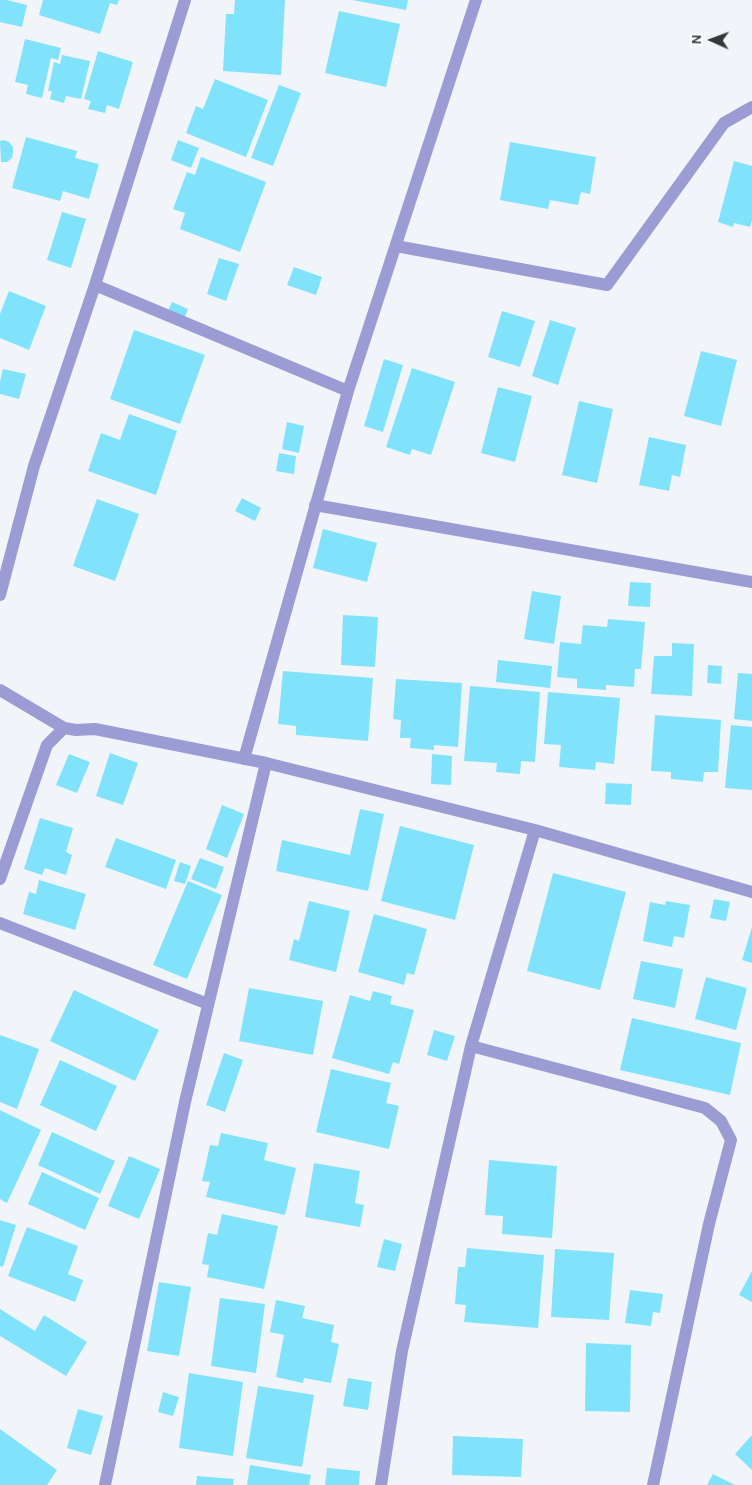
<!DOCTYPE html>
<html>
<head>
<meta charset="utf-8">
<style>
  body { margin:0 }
  #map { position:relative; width:752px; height:1485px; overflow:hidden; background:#f1f5f9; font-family:Karla,sans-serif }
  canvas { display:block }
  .north { position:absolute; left:687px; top:15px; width:50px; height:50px; -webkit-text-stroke:4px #fff; paint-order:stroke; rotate:272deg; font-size:14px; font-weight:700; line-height:20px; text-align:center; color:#353738 }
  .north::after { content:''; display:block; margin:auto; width:18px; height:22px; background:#353738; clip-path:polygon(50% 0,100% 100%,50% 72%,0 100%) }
</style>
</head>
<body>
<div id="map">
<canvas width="752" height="1485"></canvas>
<div class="north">N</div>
</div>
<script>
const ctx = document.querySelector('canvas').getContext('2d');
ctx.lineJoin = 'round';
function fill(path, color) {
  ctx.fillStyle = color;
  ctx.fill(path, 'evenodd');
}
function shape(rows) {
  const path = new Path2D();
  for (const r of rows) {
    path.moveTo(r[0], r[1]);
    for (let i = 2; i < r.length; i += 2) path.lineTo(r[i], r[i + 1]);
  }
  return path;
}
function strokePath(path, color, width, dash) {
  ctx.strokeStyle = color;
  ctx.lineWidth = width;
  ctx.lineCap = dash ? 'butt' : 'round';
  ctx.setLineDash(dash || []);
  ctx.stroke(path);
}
fill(shape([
  [0,0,7,0,27,5,22,27,0,22],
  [43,0,119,0,117,5,110,3,100,34,39,15],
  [235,0,285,0,281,75,223,71,226,14,234,14],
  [352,0,408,0,406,10],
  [339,11,400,24,386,87,325,73],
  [25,39,61,48,58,60,51,58,42,98,26,94,28,85,15,82],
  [98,51,133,62,119,109,107,105,105,113,88,109,91,101,84,99],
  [62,55,90,61,81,99,66,96,64,103,50,99,52,91,48,91,54,62,60,64],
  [215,79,268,100,246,157,186,133,196,106,203,109],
  [279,85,301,93,273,166,251,158],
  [26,137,77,151,75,158,99,164,89,199,63,191,60,201,12,188],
  [4,140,9,142,13,147,13,152,12,158,7,162,1,162,0,141],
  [178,140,199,148,191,168,171,160],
  [510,142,596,157,590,194,581,192,578,205,550,200,548,209,500,200],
  [201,157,266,182,240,252,180,229,185,213,173,209,187,172,195,175],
  [734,161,752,166,752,220,750,227,734,223,733,227,718,222],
  [62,212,86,219,71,268,47,260],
  [219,258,239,264,226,301,207,294],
  [294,267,322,277,316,295,287,285],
  [9,291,46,306,29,350,0,338,0,314],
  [172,302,188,309,183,322,166,315],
  [502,311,535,321,520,367,488,357],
  [550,320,576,328,558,385,532,376],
  [134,330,205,355,180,424,110,399],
  [701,351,737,360,721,426,684,416],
  [384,359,403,365,383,432,364,426],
  [412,368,455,382,431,455,412,449,410,455,386,447],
  [3,369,26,374,19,399,0,394,0,381],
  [498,387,532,396,515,462,481,453],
  [579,401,613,409,597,483,562,475],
  [129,414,177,431,156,495,88,471,101,433,120,440],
  [287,422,304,426,299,453,282,449],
  [649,437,686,445,680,477,672,475,669,491,639,485],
  [279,453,296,456,294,474,276,471],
  [242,498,261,508,255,521,235,511],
  [97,499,139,514,115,581,73,566],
  [323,529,377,543,367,582,313,568],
  [630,582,651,583,650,607,628,606],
  [532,591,561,596,554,644,524,639],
  [343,615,378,617,375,667,341,665],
  [608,619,645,622,641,669,635,669,634,687,606,685,606,690,577,688,577,679,557,677,560,642,581,644,583,625,607,627],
  [672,643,694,644,692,696,651,694,654,656,672,656],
  [498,660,552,666,550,688,496,682],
  [708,665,722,666,721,684,707,683],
  [283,671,373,678,368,741,296,735,296,726,278,724],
  [738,673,752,674,752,721,734,719],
  [396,679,462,683,458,747,434,745,434,750,410,748,411,738,400,738,401,720,393,719],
  [470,686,540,692,535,762,521,761,520,774,496,772,497,763,464,761],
  [548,692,620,698,614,764,596,762,595,770,559,767,561,745,544,744],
  [655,715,721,720,718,772,704,772,703,782,671,779,671,772,651,771],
  [731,725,752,727,752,790,725,788],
  [110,753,138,763,123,805,96,796],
  [69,754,90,762,77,793,56,785],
  [432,754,452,756,451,785,431,784],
  [606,783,632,784,631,805,605,804],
  [222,805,244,814,227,858,206,849],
  [360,809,384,814,368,891,276,871,282,840,350,855],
  [40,818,73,828,66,852,72,855,66,875,45,868,42,875,24,869],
  [400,826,474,845,455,920,381,901],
  [116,838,176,860,166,889,105,867],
  [200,858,224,867,216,889,191,879],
  [180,862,191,866,185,884,174,881],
  [553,873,626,892,600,990,527,971],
  [39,880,86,894,75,930,23,914,29,892,36,894],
  [188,881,222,895,187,979,153,965],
  [714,899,730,902,726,921,710,918],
  [309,901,350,911,336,972,289,960,294,939,299,941],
  [666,901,690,905,684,938,674,936,672,947,643,941,650,902,665,905],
  [374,914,427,929,414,975,407,973,404,985,358,972],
  [752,927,752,963,742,960],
  [641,961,683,969,675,1008,633,999],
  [706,977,747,988,736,1030,695,1019],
  [249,988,323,1001,313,1055,239,1041],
  [74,990,159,1030,135,1081,50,1041],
  [373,991,392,996,390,1004,414,1010,399,1064,393,1062,389,1074,332,1058,350,995,370,1001],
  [632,1018,741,1043,730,1095,620,1070],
  [434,1030,455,1036,447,1061,427,1055],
  [0,1035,39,1049,17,1109,0,1102],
  [224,1053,243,1060,225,1112,206,1105],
  [60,1060,117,1086,96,1131,40,1105],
  [331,1069,391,1083,386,1103,399,1106,389,1149,316,1132],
  [0,1110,41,1130,7,1203,0,1199],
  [52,1132,115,1161,100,1194,38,1165],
  [221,1133,268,1143,264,1160,296,1168,285,1215,206,1197,210,1182,202,1181,210,1145,218,1146],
  [129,1156,160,1169,139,1219,108,1206],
  [489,1160,557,1166,552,1238,502,1234,503,1216,485,1215],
  [314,1163,360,1171,355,1203,364,1205,360,1227,305,1217],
  [42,1172,99,1198,85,1230,28,1204],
  [222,1214,278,1226,264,1289,207,1277,209,1265,202,1264,208,1233,217,1235],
  [0,1220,16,1225,3,1267,0,1266],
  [27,1227,78,1246,68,1274,83,1280,75,1302,8,1276],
  [384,1239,402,1244,395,1271,377,1267],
  [467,1248,544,1255,538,1328,464,1322,466,1305,455,1304,458,1267,465,1267],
  [555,1249,614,1253,609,1320,551,1317],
  [752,1271,752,1302,739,1295],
  [159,1282,191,1287,179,1356,147,1351],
  [630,1290,663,1294,660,1313,653,1312,651,1326,625,1323],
  [220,1298,265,1304,256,1373,211,1366],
  [276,1300,305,1306,302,1318,334,1325,331,1342,339,1344,331,1383,304,1378,303,1383,276,1377,284,1335,270,1332],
  [0,1309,35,1331,44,1315,87,1342,66,1376,0,1336],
  [586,1343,631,1345,630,1412,585,1411],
  [189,1373,243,1382,233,1456,179,1448],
  [348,1378,372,1382,368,1410,343,1406],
  [258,1386,314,1395,302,1467,246,1458],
  [163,1392,179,1397,173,1416,158,1412],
  [78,1409,103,1416,91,1455,67,1448],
  [0,1429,57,1470,47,1485,0,1485],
  [752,1435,752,1470,735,1454],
  [453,1436,523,1439,521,1477,452,1475],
  [250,1465,311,1475,309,1485,247,1485],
  [327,1468,360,1471,359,1485,325,1485],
  [713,1474,735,1485,707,1485],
  [197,1476,234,1479,233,1485,196,1485]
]), '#80e3fb');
strokePath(shape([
  [396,246,607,285,724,123,752,107],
  [95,285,348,391],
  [315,505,752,582],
  [0,595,34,466,95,285,185,0],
  [0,690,64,728],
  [244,759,348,391,476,0],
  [0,879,47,745,64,728,76,730,95,729,266,763,535,830,752,892],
  [0,923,208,1004],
  [471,1046,705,1108,721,1121,731,1140,709,1224,653,1485],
  [105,1485,185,1102,266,763],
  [381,1485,402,1351,471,1046,535,830]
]), '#9c9cd5', 12);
</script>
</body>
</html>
